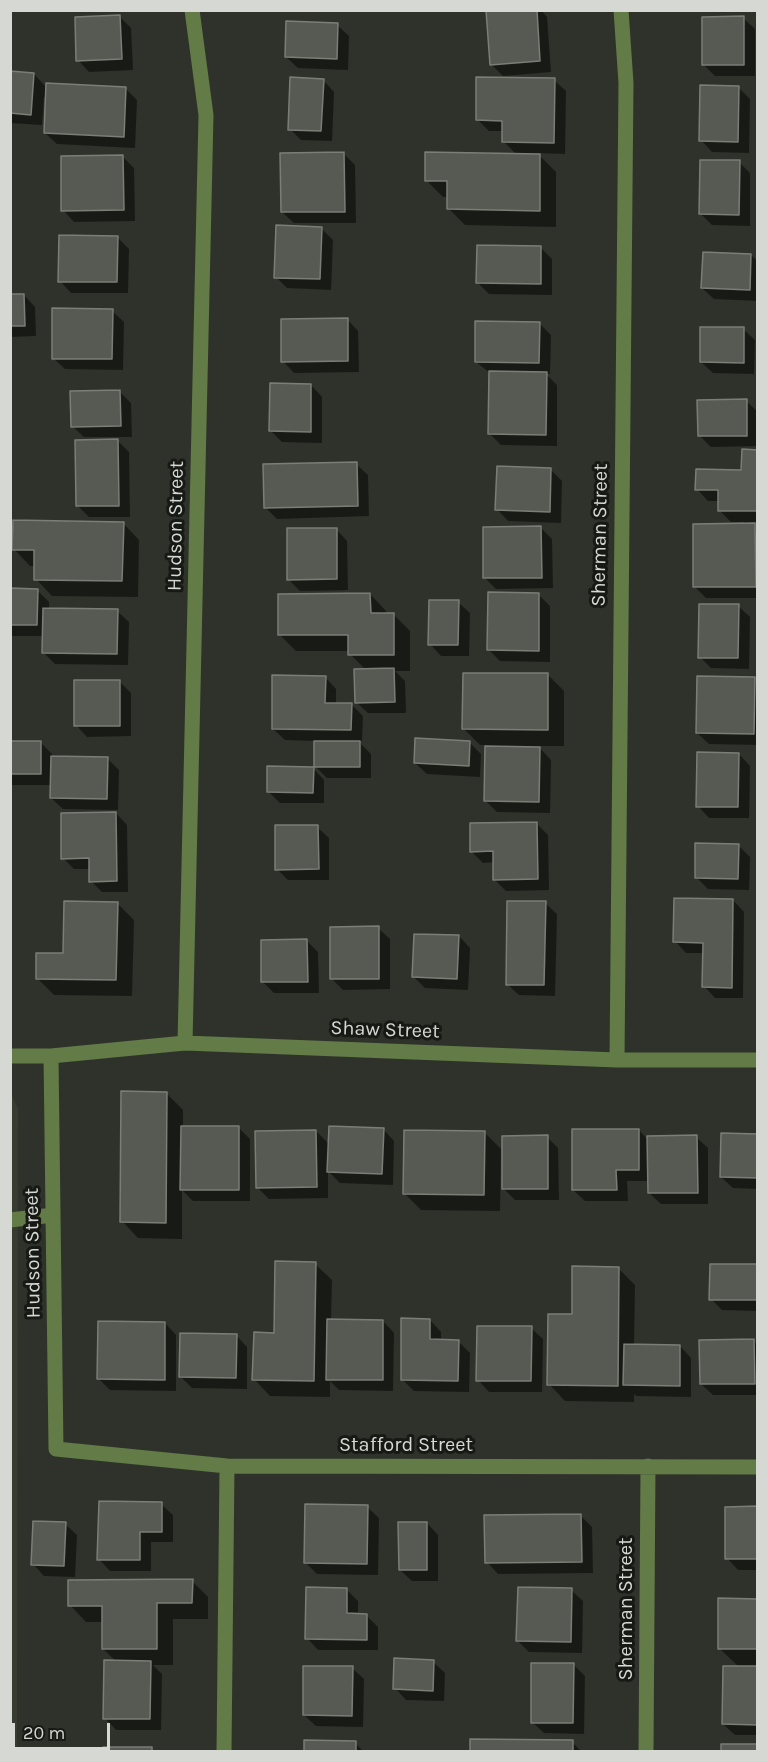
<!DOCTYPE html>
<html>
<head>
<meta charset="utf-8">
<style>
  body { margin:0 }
  #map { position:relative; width:768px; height:1762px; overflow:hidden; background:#2e322a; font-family:Karla,sans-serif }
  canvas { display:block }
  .frame { position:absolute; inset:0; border:12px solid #d6d8d3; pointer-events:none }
  .scale { position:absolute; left:12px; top:1723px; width:98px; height:27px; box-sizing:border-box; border:3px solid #d6d8d3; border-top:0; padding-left:8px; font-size:18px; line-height:21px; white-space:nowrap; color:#d6d8d3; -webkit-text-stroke:4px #171915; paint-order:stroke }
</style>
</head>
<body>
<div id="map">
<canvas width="768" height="1762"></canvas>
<div class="frame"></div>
<div class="scale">20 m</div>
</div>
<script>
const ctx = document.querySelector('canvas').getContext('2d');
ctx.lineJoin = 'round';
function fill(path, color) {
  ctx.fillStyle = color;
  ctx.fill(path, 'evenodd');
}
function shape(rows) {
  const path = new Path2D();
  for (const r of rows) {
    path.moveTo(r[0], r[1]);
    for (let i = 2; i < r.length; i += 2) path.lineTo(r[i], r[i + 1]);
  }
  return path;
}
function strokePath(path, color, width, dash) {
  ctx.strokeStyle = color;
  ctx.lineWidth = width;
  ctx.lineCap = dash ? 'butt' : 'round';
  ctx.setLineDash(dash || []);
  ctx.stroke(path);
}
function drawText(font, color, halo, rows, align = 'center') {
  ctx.font = font + ' Karla,sans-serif';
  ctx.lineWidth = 6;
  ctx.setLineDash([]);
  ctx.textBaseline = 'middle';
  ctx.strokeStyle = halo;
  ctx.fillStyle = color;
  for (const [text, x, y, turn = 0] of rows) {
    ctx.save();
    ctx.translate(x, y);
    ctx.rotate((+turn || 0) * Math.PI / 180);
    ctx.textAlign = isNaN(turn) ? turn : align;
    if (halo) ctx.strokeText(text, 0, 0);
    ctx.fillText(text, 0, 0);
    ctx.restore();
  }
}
fill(shape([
  [10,1090,18,1109,17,1752,10,1751]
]), '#363c2f');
fill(shape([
  [488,10,541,10,547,17,551,72,503,76,491,64],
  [120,17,131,28,133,70,89,72,78,60],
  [743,18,755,29,755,76,715,76,704,65],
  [337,25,349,36,348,70,298,68,286,57],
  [10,72,34,74,47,88,126,89,137,100,135,148,57,144,45,133,47,97,44,97,42,125,10,123],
  [323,80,334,92,332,141,301,140,290,129],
  [554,80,566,91,565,154,537,153,556,172,556,227,465,225,449,209,449,197,443,197,426,180,517,155,503,141,503,131,489,131,477,119],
  [739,88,750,99,749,153,712,152,701,140],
  [344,154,355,165,356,223,294,223,282,212],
  [123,157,134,168,135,221,74,222,63,210],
  [739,162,750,173,750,226,712,225,701,214],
  [321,228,333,240,331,290,287,288,276,277],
  [118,238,129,249,128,293,71,293,60,281],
  [541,248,552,259,552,295,489,294,478,283],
  [751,255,758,262,758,301,714,299,702,288],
  [10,295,24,295,35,307,36,336,10,337],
  [112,311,124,322,123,370,65,369,53,358],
  [347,319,358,331,359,372,294,373,283,361],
  [539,323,551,335,550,374,546,374,557,385,557,446,501,445,489,433,490,373,476,362],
  [743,329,755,340,754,374,713,373,701,362],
  [311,385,322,397,322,443,282,442,270,430],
  [120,392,131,403,132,437,84,437,72,426],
  [746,401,758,412,758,446,711,447,699,435],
  [118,441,129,452,130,517,89,517,77,505],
  [758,451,758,522,752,522,758,528,758,598,706,598,695,587,744,525,744,522,731,522,719,510,719,501,708,501,697,489,743,472],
  [356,464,368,475,369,516,277,519,265,507],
  [551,470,562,481,561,523,508,521,497,509],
  [123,523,139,540,138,597,52,596,36,579,36,566,30,566,14,549],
  [541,528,552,539,553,588,496,589,485,578],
  [336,529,347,541,348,590,300,591,288,579],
  [10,590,37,590,49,602,49,610,117,611,129,622,128,665,55,664,44,653,44,636,11,636],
  [370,594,386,611,387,615,394,615,410,631,410,671,395,671,405,681,406,713,368,713,356,702,366,670,350,654,350,651,296,651,279,634],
  [539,595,550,606,550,662,500,661,489,650],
  [458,602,470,613,469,656,441,656,430,644],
  [738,606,750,617,749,669,711,668,700,657],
  [548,675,564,691,564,746,538,746,551,760,550,813,497,812,486,801,487,745,480,745,464,729],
  [325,677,336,689,336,705,351,704,363,716,362,741,358,741,371,754,371,778,327,778,315,766,315,741,285,740,273,729],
  [755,679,758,682,758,745,709,744,697,733],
  [119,681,131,693,131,736,87,737,76,725],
  [469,742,481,754,480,777,427,774,415,763],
  [10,743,41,743,52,754,52,758,107,758,119,770,118,810,63,809,51,798,52,785,10,785],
  [739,754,750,766,749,818,709,818,698,806],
  [313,768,324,780,324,803,280,803,268,791],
  [116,813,127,825,128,892,102,892,91,881,91,869,74,869,63,858],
  [537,824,548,835,549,890,506,891,494,879,494,862,483,863,471,851],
  [317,827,329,838,329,880,288,880,277,869],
  [738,845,750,857,749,890,708,889,696,877],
  [733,900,744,912,743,998,715,998,704,986,704,953,686,953,675,941],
  [117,903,134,920,132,996,54,995,37,978],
  [545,903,557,914,555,996,519,995,507,984],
  [378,928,390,939,390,989,343,990,332,979],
  [459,936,470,948,468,990,425,988,414,977],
  [307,941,318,952,319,993,274,993,263,982],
  [166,1093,183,1110,183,1127,239,1128,250,1139,250,1201,193,1201,182,1190,182,1239,138,1238,122,1221],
  [383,1129,394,1141,393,1185,340,1183,328,1171,328,1198,269,1199,257,1187,316,1131,330,1145],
  [639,1130,649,1141,696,1137,708,1148,708,1204,661,1204,649,1193,649,1181,627,1181,628,1201,585,1201,573,1190],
  [484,1132,501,1149,500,1211,421,1210,404,1193],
  [758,1135,758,1189,733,1188,721,1177],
  [547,1137,558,1148,559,1200,515,1200,504,1189],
  [315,1264,332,1280,331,1321,383,1321,394,1333,393,1391,339,1390,330,1381,330,1397,270,1396,254,1379,275,1334],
  [758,1266,758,1311,722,1310,711,1299],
  [618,1268,635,1285,634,1345,680,1346,691,1358,691,1397,636,1396,634,1394,634,1402,565,1401,549,1384,573,1315],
  [430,1320,441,1332,441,1341,458,1341,470,1353,469,1392,414,1391,402,1379],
  [165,1323,176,1335,176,1391,110,1390,99,1379],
  [531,1328,543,1339,542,1392,489,1392,478,1380],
  [236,1335,247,1347,247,1389,192,1388,180,1376],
  [753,1341,758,1345,758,1395,713,1395,701,1384],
  [161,1504,173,1515,173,1542,151,1542,151,1571,110,1571,99,1559],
  [367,1507,379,1518,378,1575,317,1574,306,1563],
  [758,1508,758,1570,738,1570,727,1558],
  [580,1515,592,1527,593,1573,498,1574,487,1562],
  [427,1523,438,1535,438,1581,412,1581,400,1570],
  [65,1524,77,1535,75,1577,44,1576,33,1564],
  [192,1581,208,1597,208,1619,173,1619,173,1665,153,1665,162,1674,161,1730,116,1730,105,1718,117,1662,103,1649,104,1622,86,1622,70,1605],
  [346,1589,358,1601,358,1615,366,1615,378,1627,378,1650,318,1650,307,1638],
  [571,1590,583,1601,582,1653,529,1652,518,1641],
  [758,1600,758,1735,735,1735,723,1724,739,1667,719,1648],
  [433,1662,445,1673,444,1701,406,1700,395,1688],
  [574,1665,585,1676,584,1734,544,1733,532,1722],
  [352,1668,364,1679,363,1727,316,1726,304,1715],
  [572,1742,582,1752,471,1752],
  [355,1743,364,1752,305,1752]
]), '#0007');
const building = shape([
  [486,10,537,10,540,61,490,65,486,10],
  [120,15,122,59,76,61,75,17,120,15],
  [744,16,744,65,702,65,702,17,744,16],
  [286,21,338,23,337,59,285,57,286,21],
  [10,71,34,73,31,115,10,113,10,71],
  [290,77,324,79,321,131,288,130,290,77],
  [476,77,555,78,554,143,502,142,502,121,476,120,476,77],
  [46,83,126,87,124,137,44,133,46,83],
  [700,85,739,86,738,142,699,141,700,85],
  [344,152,345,212,281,212,280,153,344,152],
  [425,152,540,154,540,211,447,209,447,181,425,181,425,152],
  [123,155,124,210,61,211,61,156,123,155],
  [700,160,740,160,739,215,699,214,700,160],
  [276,225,322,227,320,279,274,278,276,225],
  [59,235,118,236,117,282,58,282,59,235],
  [477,245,541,246,541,284,476,283,477,245],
  [703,252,751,254,750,290,701,288,703,252],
  [10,294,24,294,25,326,10,326,10,294],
  [52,308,113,309,112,359,52,359,52,308],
  [348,318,348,361,281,362,281,319,348,318],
  [475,321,540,322,539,363,475,362,475,321],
  [700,327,744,327,744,363,700,362,700,327],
  [489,371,547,372,546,435,488,434,489,371],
  [270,383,311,384,311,432,269,431,270,383],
  [120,390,121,426,71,427,70,391,120,390],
  [747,399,747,436,698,436,697,400,747,399],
  [118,439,119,506,76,506,75,440,118,439],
  [742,449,758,450,758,511,718,511,718,490,695,490,696,469,741,470,742,449],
  [357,462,358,506,264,508,263,464,357,462],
  [497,466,551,468,550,512,495,510,497,466],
  [13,520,124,522,122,581,34,580,34,550,12,550,13,520],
  [755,523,756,587,693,587,693,524,755,523],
  [541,526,542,578,483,578,483,527,541,526],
  [287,528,337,528,337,579,287,580,287,528],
  [10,588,38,589,37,625,10,625,10,588],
  [488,592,539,593,539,651,487,650,488,592],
  [370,593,371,613,394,613,394,655,348,655,348,635,278,635,278,594,370,593],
  [429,600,459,600,458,645,428,645,429,600],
  [699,604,739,604,738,658,698,658,699,604],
  [43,608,118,609,117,654,42,653,43,608],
  [394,668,395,702,355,703,354,669,394,668],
  [463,673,548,673,548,730,462,729,463,673],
  [272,675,326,676,325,703,352,703,351,730,272,729,272,675],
  [697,676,755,677,754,734,696,733,697,676],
  [74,680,120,680,120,726,74,726,74,680],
  [415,738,470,741,469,766,414,763,415,738],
  [10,741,41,741,41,774,10,774,10,741],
  [314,741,360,741,360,767,314,767,314,741],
  [485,746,540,747,539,802,484,801,485,746],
  [697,752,739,753,738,807,696,807,697,752],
  [51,756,108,757,107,799,50,798,51,756],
  [267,766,314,767,313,793,267,792,267,766],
  [116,812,117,881,89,882,89,858,61,859,61,813,116,812],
  [537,822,538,879,493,880,493,851,470,852,470,823,537,822],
  [275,825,318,825,319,869,275,870,275,825],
  [695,843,739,844,738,879,695,878,695,843],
  [674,898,733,899,732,988,702,987,703,943,673,942,674,898],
  [64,901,118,902,116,980,36,979,36,953,63,953,64,901],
  [507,901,546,901,544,985,506,985,507,901],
  [379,926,379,979,330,979,330,927,379,926],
  [414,934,459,935,457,979,412,977,414,934],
  [307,939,308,982,261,982,261,940,307,939],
  [121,1091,167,1092,166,1223,120,1222,121,1091],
  [181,1126,239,1126,239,1190,180,1190,181,1126],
  [329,1126,384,1128,382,1174,327,1172,329,1126],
  [572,1129,639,1129,639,1170,616,1170,617,1190,572,1190,572,1129],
  [316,1130,317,1187,256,1188,255,1131,316,1130],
  [404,1130,485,1131,484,1195,403,1194,404,1130],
  [721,1133,758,1134,758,1178,720,1177,721,1133],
  [548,1135,548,1189,502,1189,502,1136,548,1135],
  [697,1135,698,1193,648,1193,647,1136,697,1135],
  [275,1261,316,1262,314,1381,252,1380,254,1332,274,1333,275,1261],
  [710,1264,758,1264,758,1300,709,1300,710,1264],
  [572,1266,619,1267,618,1386,547,1385,548,1314,572,1314,572,1266],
  [401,1318,430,1319,430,1339,459,1340,458,1381,401,1380,401,1318],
  [327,1319,383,1320,383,1380,326,1380,327,1319],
  [98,1321,165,1322,165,1380,97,1379,98,1321],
  [477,1326,532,1326,531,1381,476,1381,477,1326],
  [180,1333,237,1334,236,1378,179,1377,180,1333],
  [754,1339,755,1384,700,1384,699,1340,754,1339],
  [624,1344,680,1345,680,1386,623,1385,624,1344],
  [99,1501,162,1502,162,1532,140,1532,140,1560,97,1560,99,1501],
  [305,1504,368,1505,367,1564,304,1563,305,1504],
  [758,1506,758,1559,725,1559,725,1507,758,1506],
  [581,1514,582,1562,485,1563,484,1515,581,1514],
  [33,1521,66,1522,64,1566,31,1565,33,1521],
  [398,1522,427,1522,427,1570,399,1570,398,1522],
  [193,1579,192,1603,157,1603,157,1649,102,1649,102,1606,68,1606,68,1580,193,1579],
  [306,1587,347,1588,347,1613,367,1614,367,1640,305,1639,306,1587],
  [518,1587,572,1588,571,1642,516,1641,518,1587],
  [718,1598,758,1599,758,1649,718,1649,718,1598],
  [394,1658,434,1660,433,1691,393,1689,394,1658],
  [104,1660,151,1661,150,1719,103,1719,104,1660],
  [531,1663,574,1663,573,1723,531,1723,531,1663],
  [303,1666,353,1666,352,1716,303,1715,303,1666],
  [723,1666,758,1666,758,1725,722,1724,723,1666],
  [470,1739,573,1740,573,1752,470,1752,470,1739],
  [304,1740,356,1741,356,1752,304,1752,304,1740],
  [721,1744,758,1744,758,1752,721,1752,721,1744],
  [103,1747,152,1747,152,1752,103,1752,103,1747]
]);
fill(building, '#565a52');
strokePath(building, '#7a7e76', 1.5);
strokePath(shape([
  [185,1043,206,115,192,10],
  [10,1056,51,1056,185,1043,617,1060,758,1060],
  [51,1056,56,1449,227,1466,758,1467],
  [617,1060,626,83,621,10],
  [10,1220,53,1215],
  [224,1752,227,1466],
  [646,1752,648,1466]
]), '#627b47', 15);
drawText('20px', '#d6d8d3', '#171915', [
  ["Hudson Street",176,526,-89],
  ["Sherman Street",600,535,-89],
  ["Shaw Street",385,1030,2],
  ["Hudson Street",33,1253,-91],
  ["Stafford Street",406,1445],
  ["Sherman Street",626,1609,-90]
]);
</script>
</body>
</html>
